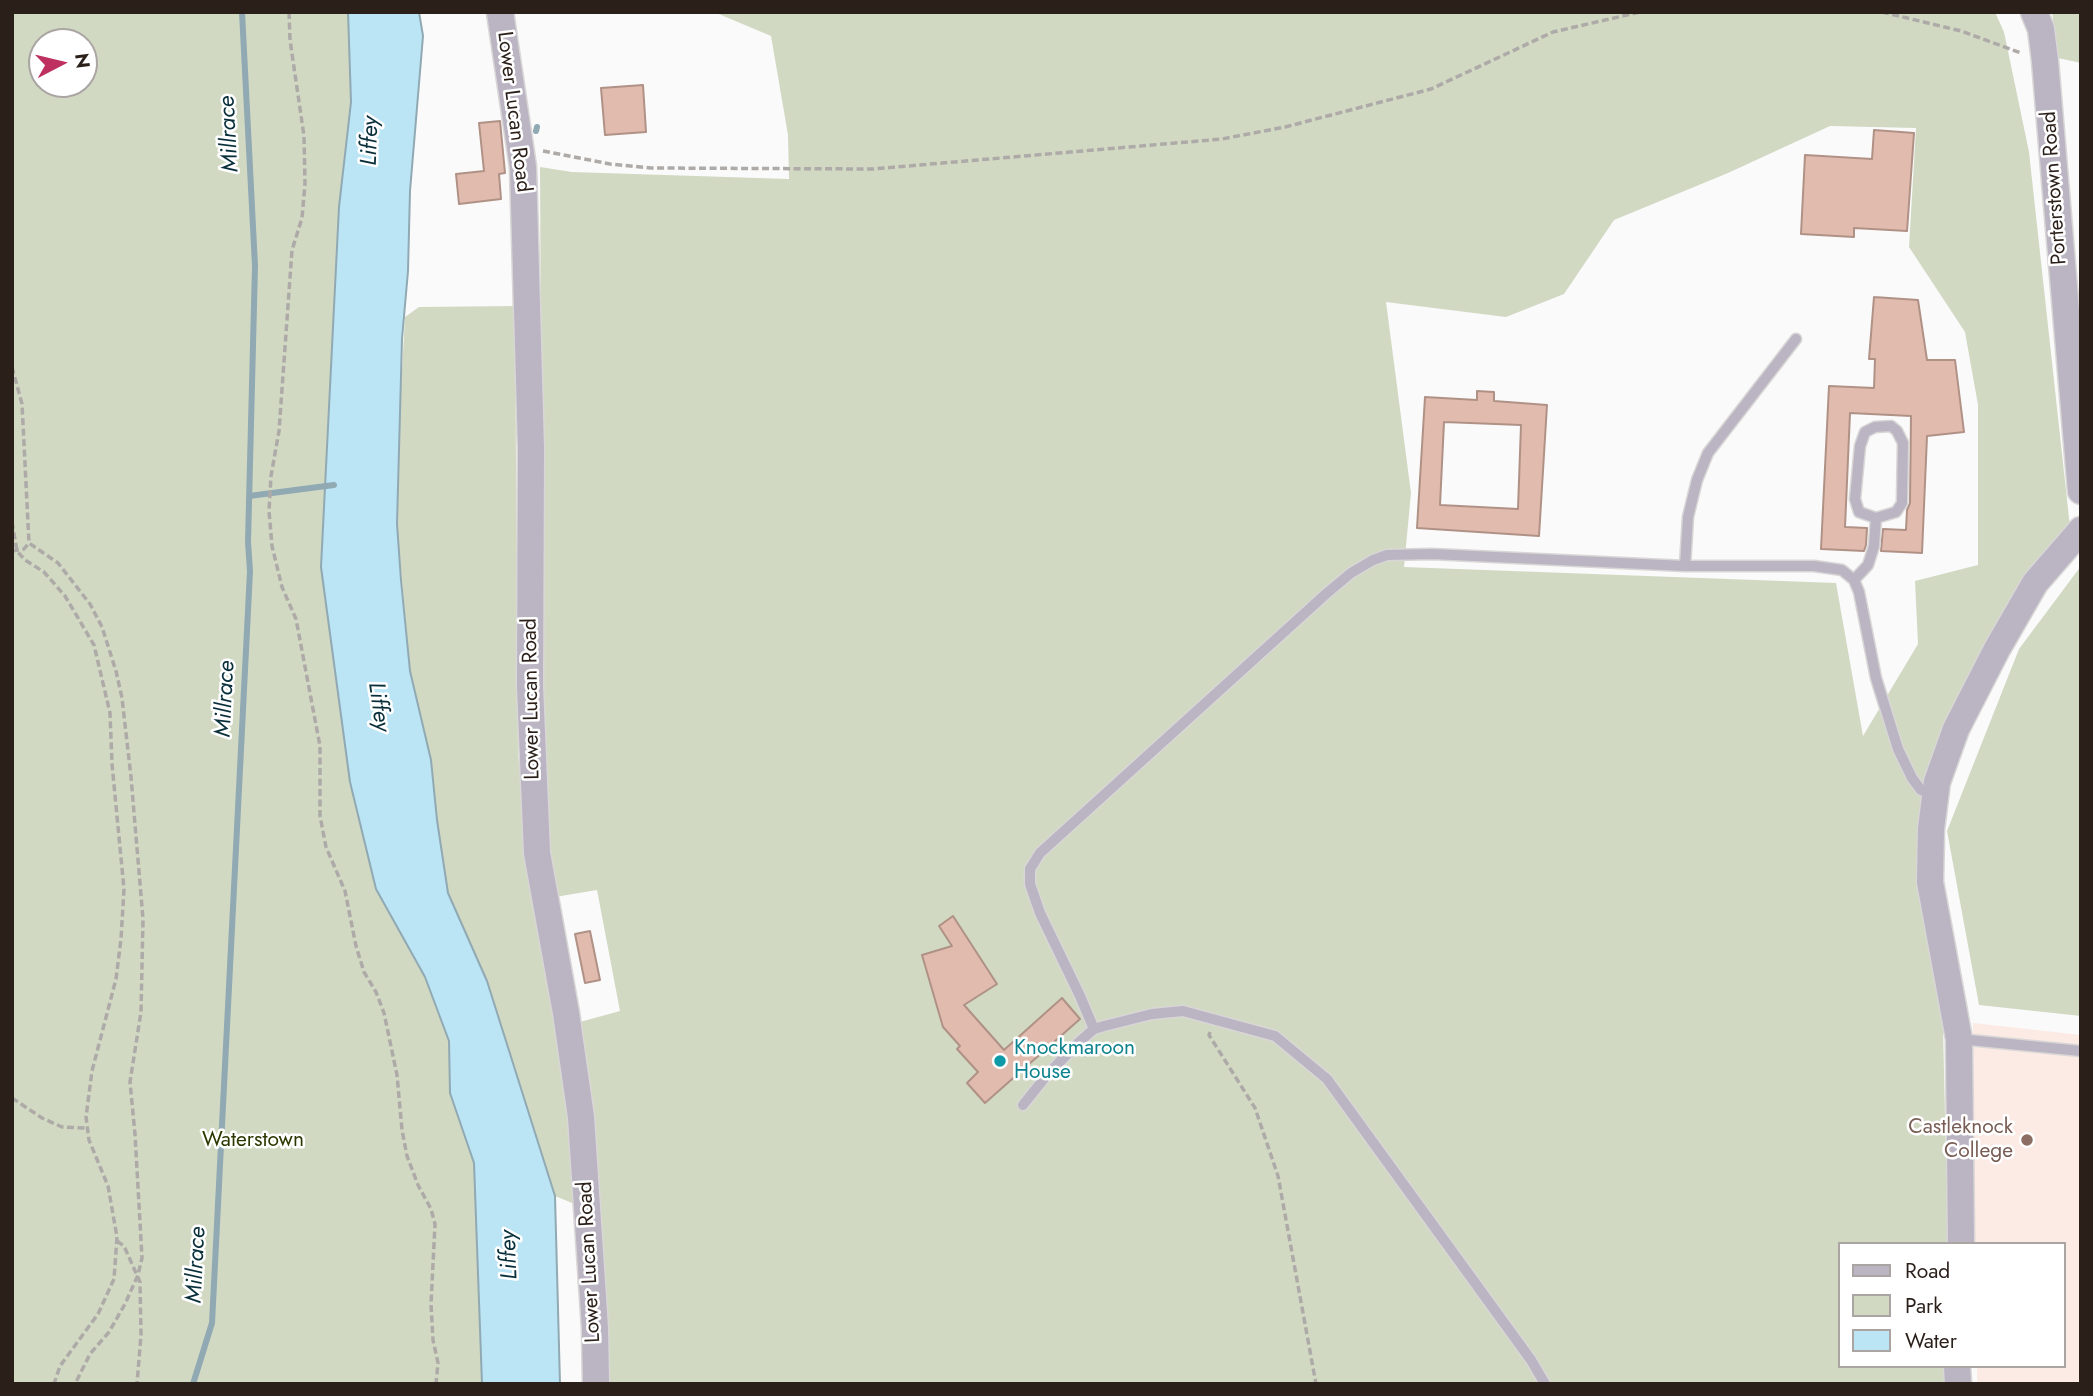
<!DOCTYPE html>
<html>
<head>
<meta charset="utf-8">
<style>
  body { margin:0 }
  #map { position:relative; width:2093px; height:1396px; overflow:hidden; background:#fafafa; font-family:Jost,sans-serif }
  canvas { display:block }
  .frame { position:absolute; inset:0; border:14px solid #2b1f1a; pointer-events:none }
  .legend { position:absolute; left:1838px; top:1242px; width:228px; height:126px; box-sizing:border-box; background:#fff; border:2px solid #aaa5a3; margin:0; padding:9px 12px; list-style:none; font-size:21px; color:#2b1f1a }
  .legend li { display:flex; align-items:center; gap:14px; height:35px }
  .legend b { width:35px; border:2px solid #aaa5a3 }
  .north { position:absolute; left:28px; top:28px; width:70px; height:70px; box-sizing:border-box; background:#fff; border:2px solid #aaa5a3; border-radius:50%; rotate:83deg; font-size:19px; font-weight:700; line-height:28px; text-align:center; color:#2b1f1a }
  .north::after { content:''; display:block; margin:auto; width:24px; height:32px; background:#be3060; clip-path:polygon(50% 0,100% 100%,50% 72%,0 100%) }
</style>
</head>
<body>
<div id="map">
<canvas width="2093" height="1396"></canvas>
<div class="frame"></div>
<ul class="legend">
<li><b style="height:9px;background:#bab4c3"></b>Road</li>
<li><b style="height:19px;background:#d1d9c3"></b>Park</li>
<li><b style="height:19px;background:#bbe4f4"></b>Water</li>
</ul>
<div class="north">N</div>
</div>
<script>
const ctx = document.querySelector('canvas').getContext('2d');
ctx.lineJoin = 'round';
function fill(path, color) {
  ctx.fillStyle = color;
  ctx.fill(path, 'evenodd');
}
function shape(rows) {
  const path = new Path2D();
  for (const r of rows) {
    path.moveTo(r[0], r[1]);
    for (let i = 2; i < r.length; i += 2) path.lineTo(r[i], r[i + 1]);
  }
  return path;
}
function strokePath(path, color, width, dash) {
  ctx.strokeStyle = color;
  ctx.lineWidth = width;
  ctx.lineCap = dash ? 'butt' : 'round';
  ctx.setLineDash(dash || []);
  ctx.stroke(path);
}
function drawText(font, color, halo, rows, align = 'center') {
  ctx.font = font + ' Jost,sans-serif';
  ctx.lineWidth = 5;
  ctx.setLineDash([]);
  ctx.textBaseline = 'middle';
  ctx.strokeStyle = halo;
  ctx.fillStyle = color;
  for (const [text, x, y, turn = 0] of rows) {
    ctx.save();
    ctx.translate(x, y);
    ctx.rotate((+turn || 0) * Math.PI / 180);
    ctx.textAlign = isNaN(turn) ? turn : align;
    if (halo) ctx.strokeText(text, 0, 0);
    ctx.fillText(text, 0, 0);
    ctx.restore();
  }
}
fill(shape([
  [1973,1023,2081,1035,2081,1384,1977,1384,1977,1366,2063,1366,2063,1244,1975,1244]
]), '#fceae4');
fill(shape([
  [12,12,371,12,360,482,485,1066,515,1384,12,1384],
  [42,42,84,42,84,84,42,84],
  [714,12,1995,12,2004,32,2029,152,2070,527,1947,724,1935,941,1943,1028,1948,1244,1839,1244,1839,1366,1950,1366,1950,1384,607,1384,580,1022,620,1011,597,890,555,897,543,757,540,167,572,172,789,179,788,135,771,36],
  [1830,126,1916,128,1909,247,1965,332,1978,405,1978,565,1915,581,1918,644,1863,736,1836,583,1404,567,1411,493,1386,302,1506,317,1564,294,1614,220,1728,173],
  [2052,12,2081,12,2081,63,2058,58],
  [515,306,518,754,535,904,561,1049,577,1205,555,1196,487,981,448,893,437,820,431,760,410,671,397,524,398,441,405,317,419,307],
  [2081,566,2081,1016,1979,1005,1947,831,2019,649]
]), '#d1d9c3');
const water = shape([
  [348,12,419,12,423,36,410,191,408,271,402,339,397,524,401,580,410,671,431,760,437,820,448,893,487,981,555,1196,560,1384,482,1384,474,1163,450,1093,449,1041,425,977,376,889,350,782,321,567,339,207,351,102,348,12]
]);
fill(water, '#bbe4f4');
strokePath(water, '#90a9b3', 2);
strokePath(shape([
  [536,131,537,127],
  [249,496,334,485],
  [193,1384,212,1323,250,571,248,542,255,266,242,12]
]), '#90a9b3', 6);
const building = shape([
  [643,85,646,132,605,135,601,88,643,85],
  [500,121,505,173,499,174,501,199,459,204,456,174,484,171,479,123,500,121],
  [1874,130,1914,133,1907,231,1854,228,1854,237,1801,234,1805,155,1872,159,1874,130],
  [1874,297,1918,300,1927,360,1955,360,1964,432,1927,436,1922,553,1881,551,1883,529,1906,530,1907,510,1910,503,1911,416,1850,413,1845,527,1867,528,1866,545,1864,551,1821,549,1829,386,1874,388,1875,359,1869,359,1874,297],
  [1477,391,1494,392,1494,401,1547,405,1539,536,1417,528,1425,397,1477,400,1477,391],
  [1444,422,1521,425,1518,509,1440,505,1444,422],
  [953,916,997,984,964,1005,1004,1050,1062,998,1080,1019,985,1103,967,1083,978,1072,957,1049,960,1046,943,1027,922,955,952,946,939,926,953,916],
  [590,931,600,980,585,983,575,934,590,931]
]);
fill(building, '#e1bcae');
strokePath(building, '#b09186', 2);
const service = shape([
  [1891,426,1897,431,1903,443,1902,503,1896,512,1876,518,1859,512,1855,499,1860,446,1865,432,1875,427,1891,426],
  [1685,566,1688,517,1697,480,1708,453,1796,339],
  [1854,580,1868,565,1874,546,1876,518],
  [1094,1029,1080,996,1040,913,1030,884,1030,869,1040,853,1327,593,1351,573,1373,560,1387,555,1432,554,1685,566,1814,566,1842,570,1854,580,1859,592,1876,678,1898,749,1912,778,1921,790,1933,795],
  [1959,1039,2081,1051],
  [1023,1105,1047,1075,1079,1042,1094,1029,1104,1026,1152,1014,1183,1011,1275,1036,1327,1079,1531,1360,1545,1384]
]);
const tertiary = shape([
  [500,12,523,167,531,449,530,686,537,853,566,1013,581,1117,595,1328,596,1384],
  [2034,12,2041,29,2045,61,2081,491],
  [1961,1244,1959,1039,1930,882,1931,829,1937,782,1956,729,1997,649,2035,583,2081,530],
  [1957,1366,1958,1384]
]);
strokePath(service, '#d9d7d6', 13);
strokePath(tertiary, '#d9d7d6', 29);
strokePath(shape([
  [289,12,290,40,304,136,305,184,302,218,292,250,279,431,271,476,269,511,272,546,282,587,296,619,316,725,320,746,320,816,326,847,345,891,356,946,364,972,376,992,384,1013,397,1075,402,1130,407,1156,418,1185,431,1209,435,1224,431,1304,433,1340,438,1363,436,1384],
  [1882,12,1961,31,2021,53],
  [543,151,610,164,651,168,873,169,1222,139,1285,127,1431,89,1553,32,1640,12],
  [12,367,22,404,29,543,58,563,90,604,102,627,116,671,122,698,131,777,143,919,141,1012,130,1082,135,1134,142,1258,138,1275,125,1304,109,1332,90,1354,75,1384],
  [12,522,17,551,25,560,44,572,65,596,94,645,110,713,112,764,124,889,121,939,116,979,92,1071,86,1117,89,1140,108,1186,117,1237,114,1279,98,1314,60,1366,54,1384],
  [12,551,24,549,29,543],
  [1210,1032,1209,1035,1255,1108,1278,1176,1316,1384],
  [12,1098,42,1118,62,1127,86,1128],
  [117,1241,124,1246,140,1282,141,1335,137,1384]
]), '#aeaaa8', 3.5, [7, 3.5]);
strokePath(service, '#bab4c3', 10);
strokePath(tertiary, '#bab4c3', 26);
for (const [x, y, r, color] of [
  [1000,1061,7,"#0f9aa8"],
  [2027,1140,7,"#8d6e63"]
]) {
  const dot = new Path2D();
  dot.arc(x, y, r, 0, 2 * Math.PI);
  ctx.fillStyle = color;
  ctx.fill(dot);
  strokePath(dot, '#fff', 2.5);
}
drawText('21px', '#2b1f1a', '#fff', [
  ["Lower Lucan Road",513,112,83],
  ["Porterstown Road",2055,188,-94],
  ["Lower Lucan Road",532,699,-91],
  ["Lower Lucan Road",590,1262,-93]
]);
drawText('21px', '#0d838f', '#fff', [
  ["Knockmaroon",1014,1049],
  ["House",1014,1073]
], 'left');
drawText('21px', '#785e54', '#fff', [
  ["Castleknock",2013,1128],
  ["College",2013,1152]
], 'right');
drawText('21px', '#2b3801', '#fff', [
  ["Waterstown",253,1141]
]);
drawText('italic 23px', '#092f3b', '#fff', [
  ["Millrace",230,134,-93],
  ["Liffey",371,141,-88],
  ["Millrace",226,699,-87],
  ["Liffey",378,707,82],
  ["Liffey",510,1255,-92],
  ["Millrace",197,1265,-87]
]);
</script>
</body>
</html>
